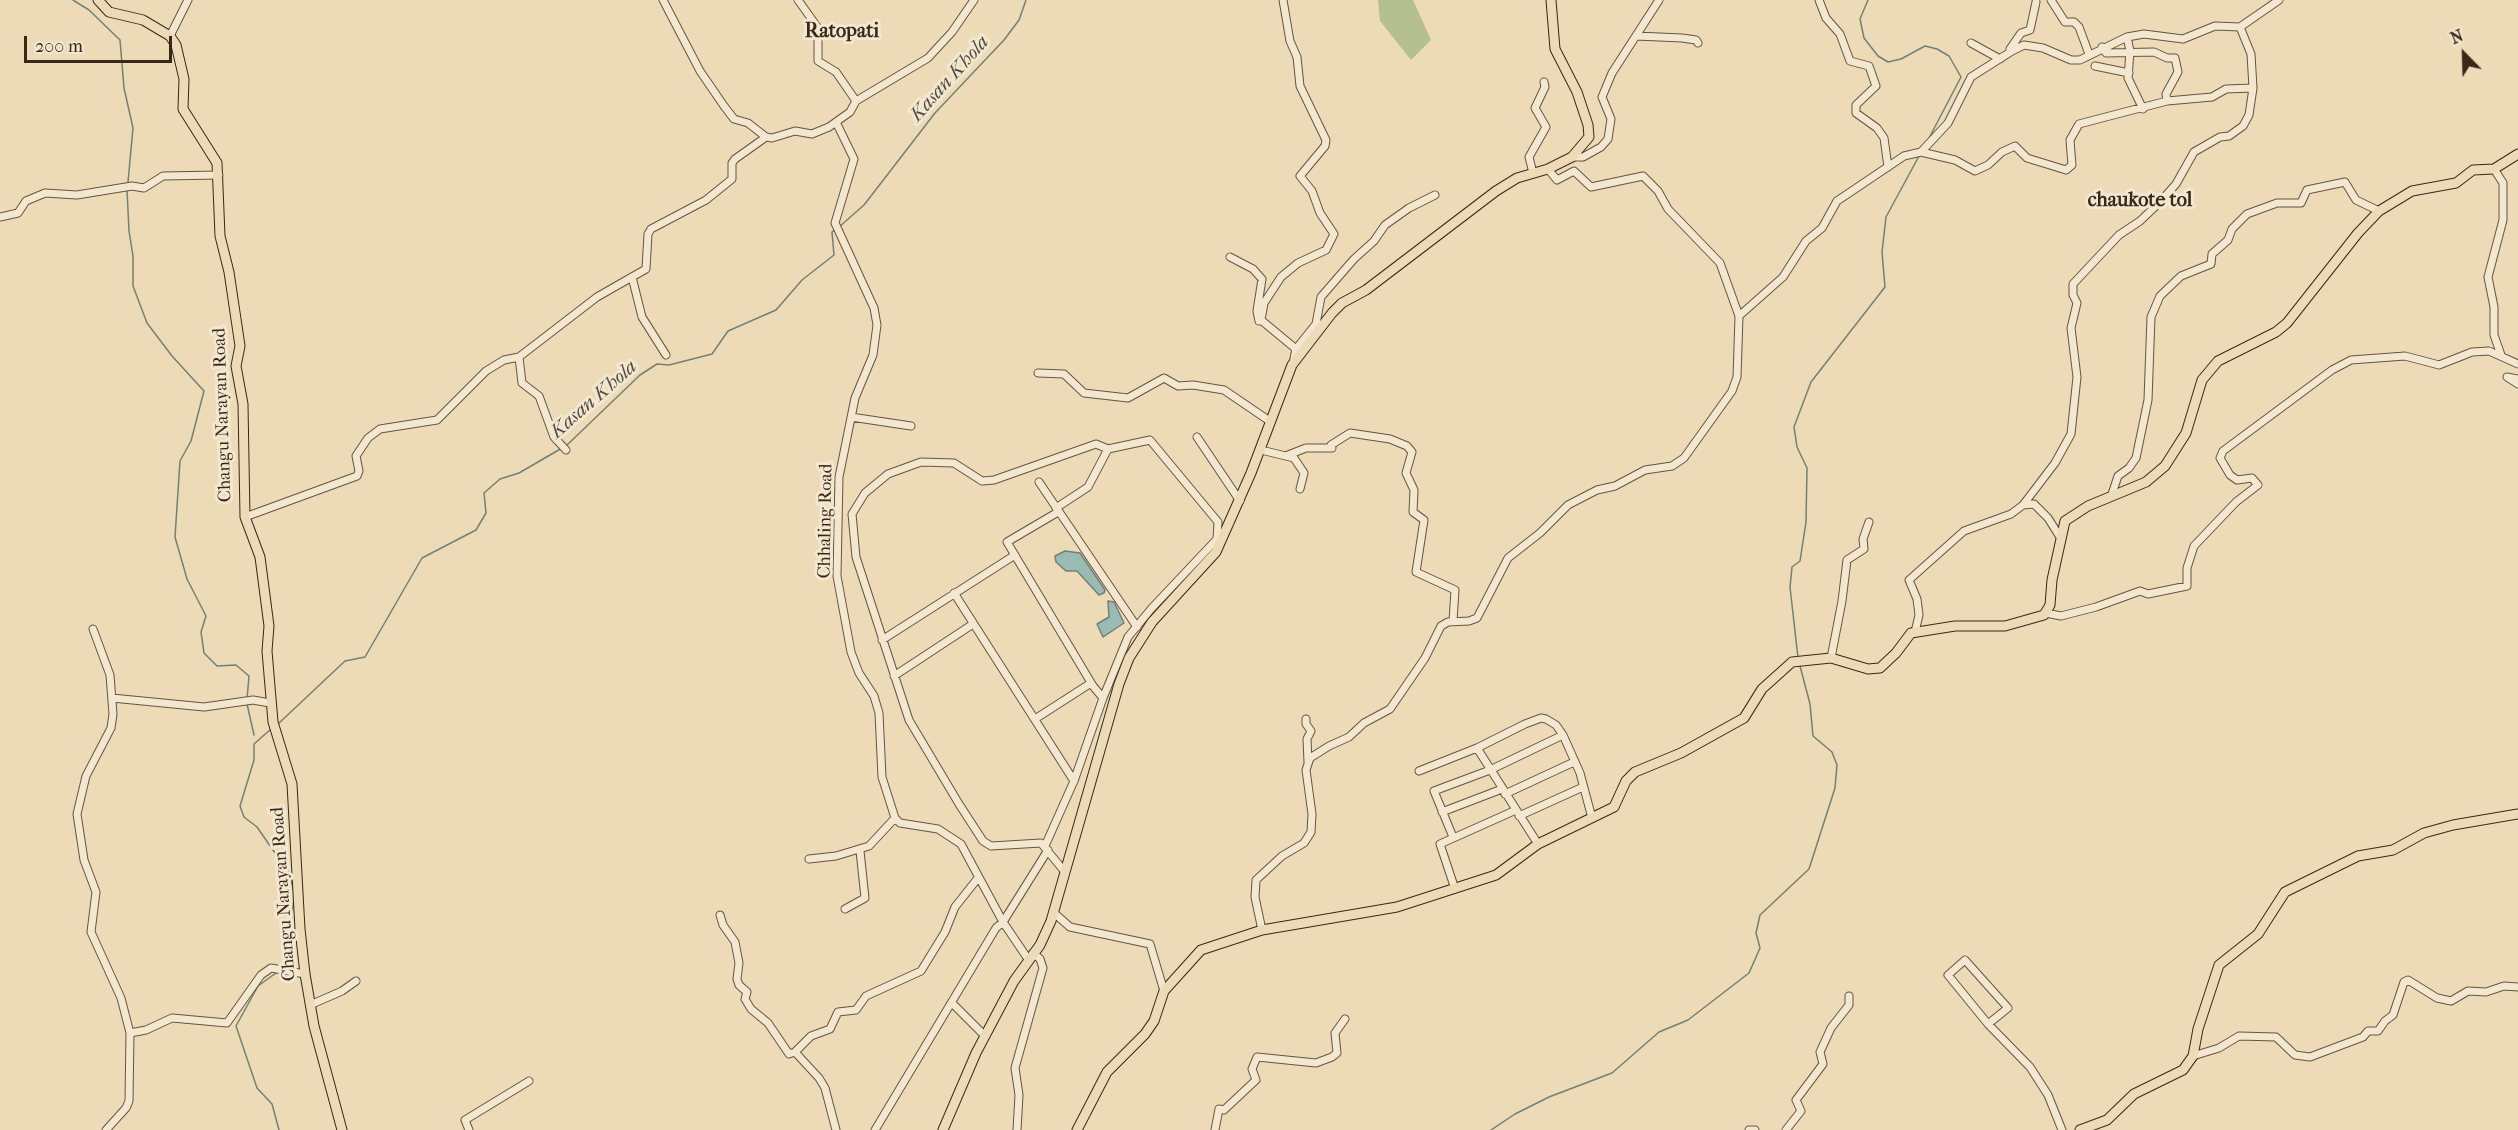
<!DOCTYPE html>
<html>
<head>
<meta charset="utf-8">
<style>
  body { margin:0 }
  #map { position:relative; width:2518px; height:1130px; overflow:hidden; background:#eddab6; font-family:"IM FELL French Canon",serif }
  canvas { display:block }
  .north { position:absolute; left:2434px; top:24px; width:60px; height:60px; -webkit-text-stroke:4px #f3e7d0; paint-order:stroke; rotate:337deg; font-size:16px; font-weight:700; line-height:24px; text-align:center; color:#38281a }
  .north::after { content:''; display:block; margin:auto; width:21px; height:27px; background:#38281a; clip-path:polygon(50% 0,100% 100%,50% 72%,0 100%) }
  .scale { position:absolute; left:24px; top:36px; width:148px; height:27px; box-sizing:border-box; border:3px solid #38281a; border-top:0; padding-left:8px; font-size:18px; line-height:21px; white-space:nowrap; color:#38281a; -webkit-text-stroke:4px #f3e7d0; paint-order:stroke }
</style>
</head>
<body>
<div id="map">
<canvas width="2518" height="1130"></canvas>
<div class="north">N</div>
<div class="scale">200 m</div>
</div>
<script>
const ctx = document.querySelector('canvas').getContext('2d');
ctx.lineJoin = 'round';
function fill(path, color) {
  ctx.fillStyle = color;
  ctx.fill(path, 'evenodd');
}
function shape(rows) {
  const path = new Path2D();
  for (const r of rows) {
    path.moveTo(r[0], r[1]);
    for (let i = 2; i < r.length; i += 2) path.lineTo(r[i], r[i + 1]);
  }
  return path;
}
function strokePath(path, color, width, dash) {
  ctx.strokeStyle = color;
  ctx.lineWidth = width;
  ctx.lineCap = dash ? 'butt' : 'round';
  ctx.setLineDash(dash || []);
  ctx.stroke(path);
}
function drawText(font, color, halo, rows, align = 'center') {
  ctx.font = font + ' "IM FELL French Canon",serif';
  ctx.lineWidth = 6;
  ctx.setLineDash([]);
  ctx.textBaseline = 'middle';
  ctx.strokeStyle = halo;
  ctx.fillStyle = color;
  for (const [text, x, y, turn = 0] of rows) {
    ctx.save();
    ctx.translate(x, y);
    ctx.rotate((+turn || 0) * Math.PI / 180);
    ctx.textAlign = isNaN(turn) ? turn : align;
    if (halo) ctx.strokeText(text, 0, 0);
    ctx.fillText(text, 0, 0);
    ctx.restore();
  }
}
fill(shape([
  [1378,0,1413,0,1431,40,1411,60,1380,21]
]), '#b5c091');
const water = shape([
  [1065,551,1080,553,1105,590,1104,593,1099,595,1077,571,1066,571,1056,562,1055,556,1065,551],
  [1108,601,1114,602,1124,623,1103,637,1097,624,1109,617,1108,601]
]);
fill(water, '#9abab4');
strokePath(water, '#738076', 1.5);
strokePath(shape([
  [73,0,89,10,120,40,124,88,133,128,128,182],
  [1868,0,1860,19,1864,38,1878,56,1888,62,1901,59,1925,46,1937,49,1949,56,1961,77,1927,142],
  [127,190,129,231,133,256,133,286,147,323,172,356,204,391,191,441,180,461,175,537,187,579,206,616,201,632,204,653,217,666,236,665,249,676,247,699],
  [839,227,864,205,935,113,1004,40,1019,20,1026,0],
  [566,446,640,375,657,364,669,365,712,354,728,331,776,310,802,280,834,255,832,232,835,230],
  [1798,658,1790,587,1792,567,1800,561,1806,522,1807,468,1797,447,1794,427,1811,382,1885,287,1882,252,1886,217,1919,156],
  [247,704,254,735],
  [278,724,345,661,365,657,422,558,476,530,486,513,484,493,500,479,519,473,562,448],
  [271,729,254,744,254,760,240,806,244,817,257,827,289,873,294,891],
  [282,968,287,951,294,899],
  [276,973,258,986,236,1026,257,1088,272,1104,279,1130],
  [1491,1130,1515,1114,1549,1097,1612,1073,1659,1032,1688,1020,1749,973,1760,948,1756,933,1760,915,1809,869,1835,788,1837,765,1832,752,1813,736,1810,704,1800,666]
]), '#738076', 1.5);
const minor = shape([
  [663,0,700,71,724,106,734,119,748,123,766,137],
  [798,0,818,28,818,61,836,72,856,101],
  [1283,0,1290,41,1297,57,1300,86,1326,140,1325,146,1300,176,1312,191,1320,213,1334,234,1326,250,1298,263,1281,277,1264,303,1261,320,1296,349,1293,363],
  [1819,0,1826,18,1840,34,1850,61,1869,66,1876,86,1856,105,1856,113,1877,128,1884,138,1888,167],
  [2051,0,2065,22,2074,22,2079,27,2089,54],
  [170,36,188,0],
  [1636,36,1682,38,1696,40,1698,43],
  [2127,37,2130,51,2128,78,2143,109],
  [1971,43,2000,59,2002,57],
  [2102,47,2106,53,2154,52,2167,58,2175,58,2178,72,2166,94,2167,101],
  [2010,49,2021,33,2030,30,2036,2],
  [2095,66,2129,73],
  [836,122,854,159,835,223,874,308,877,325,873,355,855,398,839,477,837,576,851,652,859,673,874,696,879,713,882,777,895,818,900,823,938,829,961,844,1003,922,1028,959],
  [1921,152,1955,160,1975,171,1988,165,2002,152,2015,146,2027,158,2066,170,2072,165,2070,140,2079,124,2167,101,2212,97,2226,89,2253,88],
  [1572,157,1583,157,1601,147,1608,139,1611,119,1602,97,1612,73,1659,0],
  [2494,169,2503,183,2503,220,2488,277,2494,307,2494,335,2501,355],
  [1533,173,1529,157,1546,127,1535,108,1545,87,1544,82],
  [0,217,18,213,26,201,45,193,77,195,132,186,144,188,163,176,219,175],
  [1230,257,1253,269,1262,279,1257,311,1259,321],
  [632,277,642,317,666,355],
  [1739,316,1783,277,1806,241,1822,228,1837,201,1904,156,1921,152,1948,123,1971,77,2012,51,2024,45,2043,48,2071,60,2080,60,2127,37,2144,34,2183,39,2215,26,2240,27,2279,0],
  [1296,349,1316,324,1321,297,1354,259,1374,241,1385,225,1409,208,1435,195],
  [519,357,522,383,539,396,554,437,566,450],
  [1038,373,1064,374,1084,393,1128,398,1164,378,1178,386,1193,385,1224,390,1271,422],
  [2518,379,2507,377,2518,384],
  [851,417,911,426],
  [1197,437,1240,501],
  [1261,450,1294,458,1304,473,1300,489],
  [1288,455,1306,448,1332,448,1331,445,1350,433,1390,439,1407,446,1412,452,1406,473,1414,490,1413,512,1424,520,1416,572,1455,590,1453,621],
  [1039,482,1137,627],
  [2111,497,2118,476,2129,468,2136,458,2148,400,2151,317,2160,296,2181,276,2211,264,2212,254,2228,240,2232,229,2247,214,2277,203,2301,203,2307,190,2345,182,2356,200,2379,211],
  [2023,505,2055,463,2071,434,2077,377,2071,328,2077,303,2073,295,2073,284,2119,235,2140,221,2160,202,2176,184,2194,152,2220,137,2229,136,2243,126,2249,115,2253,88,2251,54,2240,27],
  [1058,512,1007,542,1093,686,1103,698],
  [245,517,357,476,359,471,356,456,368,438,380,429,437,420,486,371,504,360,519,357,597,297,646,269,648,234,651,229,706,200,732,179,732,163,735,159,766,137,772,138,795,131,812,134,829,127,850,112,856,101,928,58,952,32,974,0],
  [954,593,1074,781],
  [2046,613,2061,616,2096,607,2140,591,2148,594,2187,586,2187,568,2194,546,2236,502,2258,485,2252,478,2237,480,2230,475,2220,458,2223,451,2332,370,2351,360,2405,356,2439,365,2472,352,2489,351,2518,364],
  [93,629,110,675,113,714,111,728,86,776,77,814,84,860,96,892,91,932,121,998,130,1033,129,1101,126,1108,106,1130],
  [1915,632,1919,615,1917,599,1909,580,1964,531,2011,514,2023,505,2034,504,2048,518,2060,537],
  [882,640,1015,555],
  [1831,658,1842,601,1847,560,1864,549,1863,539,1869,522],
  [894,676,973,624],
  [112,698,204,707,253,700,270,703],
  [1035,719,1091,683],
  [1306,719,1306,724,1311,731,1307,739,1308,762],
  [1477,748,1538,844],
  [1419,771,1477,748,1525,724,1541,718,1546,719,1556,725,1563,735,1580,773,1592,818],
  [1505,794,1574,762],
  [1442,812,1502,789],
  [1519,816,1583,787],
  [1453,837,1434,791,1490,770,1563,735],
  [1045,846,1074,781,1103,698,1128,637,1151,609,1217,539,1218,522,1150,440,1108,449,1088,487,1056,508],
  [809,859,836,856,869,846,895,818],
  [1065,872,1041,843,991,846,983,841,959,804,909,720,856,557,852,514,865,493,888,474,921,462,954,463,982,481,994,480,1096,444,1108,449],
  [1455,889,1440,844,1516,810],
  [845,909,865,898,860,851],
  [1054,913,1070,927,1150,944,1164,991],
  [720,915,723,925,735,942,739,963,737,979,739,985,747,992,745,999,751,1009,768,1023,789,1054,795,1052,819,1078,825,1088,836,1130],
  [1262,930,1255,897,1256,880,1282,856,1304,843,1311,832,1312,814,1306,770,1310,758,1329,746,1349,737,1364,723,1390,709,1425,658,1441,626,1448,622,1469,621,1477,618,1508,558,1540,533,1568,505,1597,490,1615,486,1645,470,1672,466,1684,458,1732,391,1737,377,1739,316,1720,263,1668,209,1658,191,1643,176,1591,187,1574,171,1557,180,1548,169],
  [952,1003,985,1036],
  [310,1005,342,991,356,981],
  [1988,1024,2008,1008,1965,960,1948,975,1988,1024,2030,1067,2048,1095,2062,1130],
  [130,1033,146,1030,172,1018,227,1023,261,975,271,968,305,974],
  [795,1052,811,1036,830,1029,838,1012,856,1010,866,996,921,971,945,932,955,907,978,878],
  [2193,1056,2219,1048,2239,1036,2276,1037,2295,1055,2310,1057,2363,1037,2368,1031,2378,1031,2385,1021,2393,1015,2404,982,2408,980,2437,998,2451,1001,2468,991,2486,992,2504,986,2518,987],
  [469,1130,465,1120,529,1081],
  [875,1130,996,928,1003,922,1048,850],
  [1017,1130,1019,1095,1015,1068,1043,968,1040,959,1033,953],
  [1215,1130,1219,1109,1224,1110,1256,1080,1252,1069,1257,1057,1316,1063,1332,1057,1337,1053,1335,1033,1345,1019],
  [1749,1130,1755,1130],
  [1786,1130,1801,1111,1796,1100,1823,1064,1820,1052,1831,1028,1849,1005,1849,996]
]);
const major = shape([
  [98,0,109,12,143,20,170,36,176,45,184,79,183,109,217,163,220,236,229,272,240,346,236,366,243,404,245,517,260,557,269,626,267,651,273,722,292,784,300,929,305,974,314,1026,342,1130],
  [943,1130,976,1053,1014,981,1040,945,1051,921,1119,684,1129,658,1152,622,1216,552,1251,473,1292,365,1332,313,1342,303,1366,290,1496,191,1517,178,1548,169,1572,157,1589,137,1588,125,1577,92,1555,49,1551,0],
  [1077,1130,1107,1072,1145,1034,1154,1021,1164,991,1201,950,1262,930,1397,907,1496,875,1538,844,1614,807,1626,781,1635,772,1681,753,1744,718,1762,689,1792,662,1831,658,1868,669,1880,668,1896,653,1911,633,1955,626,2005,626,2044,615,2050,605,2052,580,2065,521,2088,506,2146,482,2165,466,2186,433,2202,380,2218,361,2276,332,2287,323,2358,233,2379,211,2412,191,2456,183,2473,170,2494,169,2518,154],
  [2080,1130,2107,1120,2134,1094,2183,1070,2193,1056,2198,1029,2219,965,2258,934,2285,892,2358,856,2393,850,2424,833,2453,825,2518,814]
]);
strokePath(minor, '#655441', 9);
strokePath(major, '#38281a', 11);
strokePath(minor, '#f3e7d0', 7);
strokePath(major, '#eddab6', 9);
drawText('18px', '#38281a', '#f3e7d0', [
  ["Changu Narayan Road",223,415,-92],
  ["Chhaling Road",826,521,-89],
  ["Changu Narayan Road",284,894,-94]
]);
drawText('bold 20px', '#38281a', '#f3e7d0', [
  ["Ratopati",842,32],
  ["chaukote tol",2140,201]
]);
drawText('italic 20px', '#504c40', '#f3e7d0', [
  ["Kasan Khola",950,79,-48],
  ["Kasan Khola",594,400,-41]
]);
</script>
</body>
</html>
